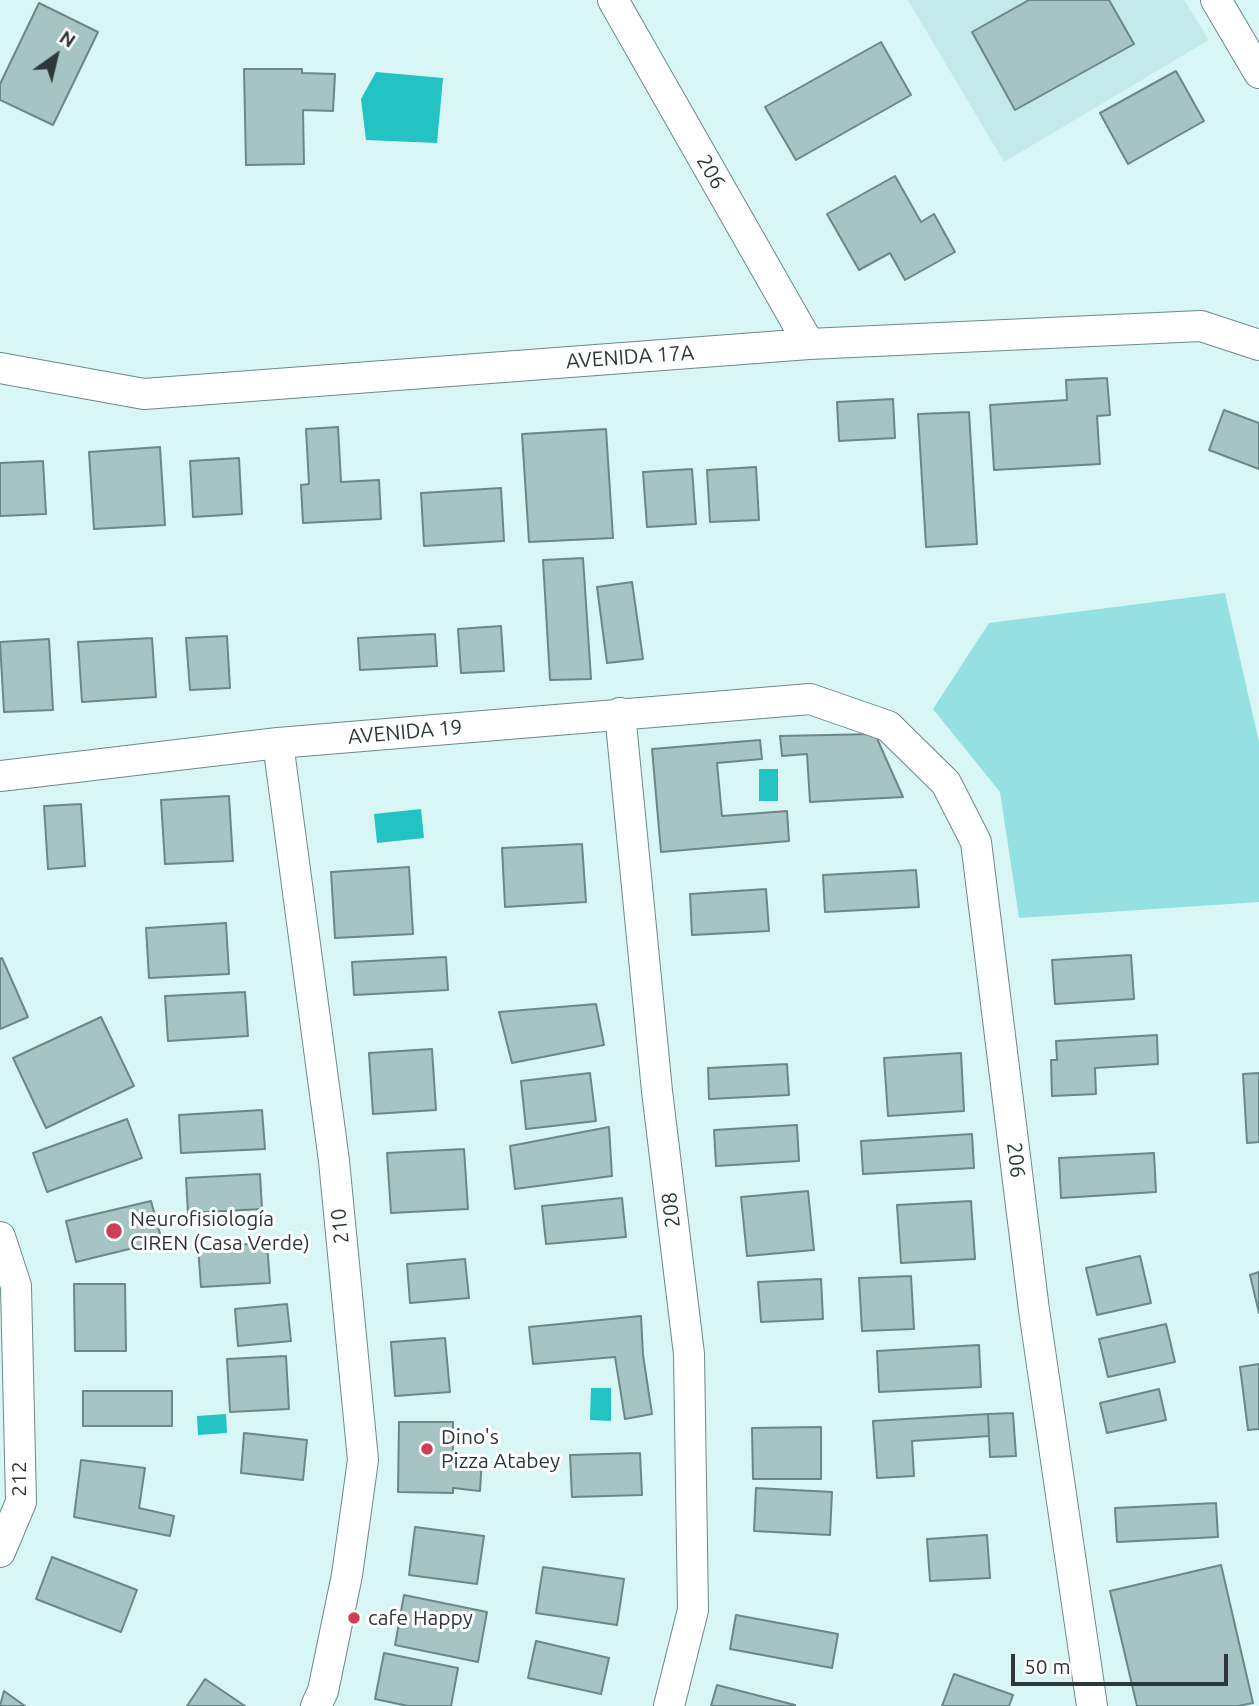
<!DOCTYPE html>
<html>
<head>
<meta charset="utf-8">
<style>
  body { margin:0 }
  #map { position:relative; width:1259px; height:1706px; overflow:hidden; background:#d7f6f5; font-family:Ubuntu,sans-serif }
  canvas { display:block }
  .north { position:absolute; left:21px; top:21px; width:70px; height:70px; -webkit-text-stroke:5px #fff; paint-order:stroke; rotate:34deg; font-size:19px; font-weight:700; line-height:28px; text-align:center; color:#2c3838 }
  .north::after { content:''; display:block; margin:auto; width:24px; height:32px; background:#2c3838; clip-path:polygon(50% 0,100% 100%,50% 72%,0 100%) }
  .scale { position:absolute; left:1011px; top:1654px; width:217px; height:32px; box-sizing:border-box; border:4px solid #2c3838; border-top:0; padding-left:9px; font-size:21px; line-height:24px; white-space:nowrap; color:#2c3838; -webkit-text-stroke:5px #fff; paint-order:stroke }
</style>
</head>
<body>
<div id="map">
<canvas width="1259" height="1706"></canvas>
<div class="north">N</div>
<div class="scale">50 m</div>
</div>
<script>
const ctx = document.querySelector('canvas').getContext('2d');
ctx.lineJoin = 'round';
function fill(path, color) {
  ctx.fillStyle = color;
  ctx.fill(path, 'evenodd');
}
function shape(rows) {
  const path = new Path2D();
  for (const r of rows) {
    path.moveTo(r[0], r[1]);
    for (let i = 2; i < r.length; i += 2) path.lineTo(r[i], r[i + 1]);
  }
  return path;
}
function strokePath(path, color, width, dash) {
  ctx.strokeStyle = color;
  ctx.lineWidth = width;
  ctx.lineCap = dash ? 'butt' : 'round';
  ctx.setLineDash(dash || []);
  ctx.stroke(path);
}
function drawText(font, color, halo, rows, align = 'center') {
  ctx.font = font + ' Ubuntu,sans-serif';
  ctx.lineWidth = 6;
  ctx.setLineDash([]);
  ctx.textBaseline = 'middle';
  ctx.strokeStyle = halo;
  ctx.fillStyle = color;
  for (const [text, x, y, turn = 0] of rows) {
    ctx.save();
    ctx.translate(x, y);
    ctx.rotate((+turn || 0) * Math.PI / 180);
    ctx.textAlign = isNaN(turn) ? turn : align;
    if (halo) ctx.strokeText(text, 0, 0);
    ctx.fillText(text, 0, 0);
    ctx.restore();
  }
}
fill(shape([
  [908,0,1184,0,1209,40,1004,162]
]), '#c3eae9');
fill(shape([
  [1225,593,1259,742,1259,902,1019,918,1000,792,933,709,989,623]
]), '#95e0e0');
fill(shape([
  [376,72,443,78,437,143,366,140,361,99],
  [759,769,778,769,778,801,759,801],
  [421,809,424,838,377,843,374,814],
  [591,1388,611,1388,611,1421,590,1420],
  [226,1414,227,1433,198,1435,197,1416]
]), '#24c3c3');
const building = shape([
  [1029,0,1109,0,1134,44,1015,110,972,32,1029,0],
  [39,3,98,32,53,125,0,100,0,84,39,3],
  [881,42,911,95,796,160,765,107,881,42],
  [244,69,302,69,302,73,335,74,333,111,303,110,304,164,246,165,244,69],
  [1176,71,1204,121,1128,164,1100,113,1176,71],
  [895,176,921,222,934,214,955,252,905,280,890,253,859,270,827,214,895,176],
  [1107,378,1110,415,1097,416,1100,464,994,470,990,405,1067,400,1066,380,1107,378],
  [893,399,895,438,839,441,837,402,893,399],
  [1224,410,1259,423,1259,469,1209,450,1224,410],
  [969,412,977,544,926,547,918,414,969,412],
  [338,427,341,482,379,480,381,519,303,523,301,485,309,484,306,429,338,427],
  [606,429,613,538,529,542,522,434,606,429],
  [160,447,165,525,94,529,89,452,160,447],
  [239,458,242,514,193,517,190,461,239,458],
  [43,461,46,514,0,516,0,463,43,461],
  [756,467,759,520,710,522,707,470,756,467],
  [692,469,696,524,647,527,643,472,692,469],
  [501,488,504,541,424,546,421,493,501,488],
  [583,558,591,679,550,680,543,560,583,558],
  [632,582,643,659,607,663,597,587,632,582],
  [501,626,504,671,461,673,458,629,501,626],
  [435,634,437,666,360,670,358,638,435,634],
  [227,636,230,688,190,690,186,638,227,636],
  [152,638,156,697,82,702,78,642,152,638],
  [49,639,53,710,4,712,0,642,49,639],
  [875,734,903,797,810,802,807,754,782,756,780,736,875,734],
  [760,740,762,759,717,763,722,816,787,811,789,841,661,852,652,749,760,740],
  [229,796,233,861,165,864,161,800,229,796],
  [81,804,85,866,48,869,44,806,81,804],
  [582,844,586,902,505,907,502,848,582,844],
  [409,867,413,934,335,938,331,872,409,867],
  [916,870,919,907,825,912,823,875,916,870],
  [766,889,769,931,692,935,690,894,766,889],
  [226,923,229,974,149,978,146,928,226,923],
  [1131,955,1134,999,1055,1004,1052,960,1131,955],
  [446,957,448,990,354,995,352,962,446,957],
  [2,958,28,1017,0,1029,0,959,2,958],
  [245,992,248,1036,168,1041,165,996,245,992],
  [596,1004,604,1045,512,1063,499,1012,596,1004],
  [101,1017,134,1086,46,1128,13,1058,101,1017],
  [1157,1035,1158,1064,1095,1068,1096,1094,1052,1096,1051,1060,1057,1060,1056,1041,1157,1035],
  [432,1049,436,1110,373,1114,369,1053,432,1049],
  [961,1053,964,1111,888,1116,884,1058,961,1053],
  [787,1064,789,1095,709,1099,708,1068,787,1064],
  [590,1073,596,1121,526,1129,521,1081,590,1073],
  [1259,1073,1259,1142,1247,1143,1243,1074,1259,1073],
  [262,1110,265,1149,181,1153,179,1115,262,1110],
  [127,1119,142,1158,47,1192,33,1153,127,1119],
  [797,1125,799,1161,716,1166,714,1130,797,1125],
  [609,1127,612,1176,515,1189,510,1146,609,1127],
  [972,1134,974,1168,863,1174,861,1141,972,1134],
  [464,1149,468,1209,391,1213,387,1153,464,1149],
  [1154,1153,1156,1192,1061,1198,1059,1158,1154,1153],
  [260,1174,262,1209,188,1213,186,1178,260,1174],
  [808,1191,814,1250,747,1256,741,1197,808,1191],
  [622,1198,626,1237,546,1244,542,1206,622,1198],
  [151,1201,162,1241,76,1262,66,1221,151,1201],
  [971,1201,975,1259,901,1263,897,1205,971,1201],
  [267,1243,270,1283,201,1287,198,1247,267,1243],
  [1140,1256,1151,1303,1097,1315,1086,1268,1140,1256],
  [465,1259,469,1298,410,1303,407,1264,465,1259],
  [1259,1272,1259,1313,1250,1275,1259,1272],
  [911,1276,914,1329,862,1331,859,1278,911,1276],
  [821,1279,823,1319,761,1322,758,1282,821,1279],
  [74,1284,125,1284,126,1351,75,1351,74,1284],
  [287,1304,291,1341,238,1346,235,1309,287,1304],
  [641,1316,643,1355,652,1414,625,1419,615,1357,533,1364,529,1327,641,1316],
  [1166,1324,1175,1362,1108,1377,1099,1339,1166,1324],
  [445,1338,450,1392,395,1396,391,1342,445,1338],
  [979,1345,981,1387,879,1392,877,1351,979,1345],
  [286,1356,289,1409,230,1412,227,1359,286,1356],
  [1259,1364,1259,1429,1248,1430,1240,1367,1259,1364],
  [1159,1389,1166,1420,1107,1433,1100,1403,1159,1389],
  [83,1391,172,1391,172,1426,83,1426,83,1391],
  [1013,1413,1016,1456,990,1457,988,1414,1013,1413],
  [988,1414,989,1436,912,1441,914,1476,877,1478,873,1421,988,1414],
  [399,1422,453,1422,453,1454,482,1457,480,1491,453,1488,453,1493,398,1492,399,1422],
  [821,1427,821,1479,753,1479,752,1428,821,1427],
  [244,1433,307,1440,303,1480,241,1473,244,1433],
  [640,1453,642,1495,572,1497,570,1455,640,1453],
  [81,1460,145,1468,139,1508,174,1516,170,1536,74,1517,81,1460],
  [756,1488,832,1492,830,1535,754,1531,756,1488],
  [1216,1503,1218,1537,1117,1542,1115,1508,1216,1503],
  [415,1527,484,1536,477,1584,409,1575,415,1527],
  [987,1535,990,1578,930,1581,927,1539,987,1535],
  [52,1557,137,1590,121,1632,36,1599,52,1557],
  [1221,1565,1253,1703,1238,1706,1137,1706,1110,1591,1221,1565],
  [543,1567,624,1579,617,1625,536,1613,543,1567],
  [404,1595,487,1612,478,1662,395,1645,404,1595],
  [736,1615,838,1634,832,1668,730,1649,736,1615],
  [536,1641,609,1658,601,1694,528,1678,536,1641],
  [384,1653,458,1668,451,1706,408,1706,375,1699,384,1653],
  [954,1674,1013,1695,1009,1706,942,1706,954,1674],
  [205,1679,245,1706,187,1706,205,1679],
  [717,1685,795,1705,795,1706,711,1706,717,1685],
  [4,1691,25,1706,0,1706,4,1691]
]);
fill(building, '#a6c4c3');
strokePath(building, '#6b8786', 2);
const minor = shape([
  [613,0,809,344],
  [1216,0,1259,73],
  [0,368,144,394,809,344,1201,326,1259,345],
  [620,713,657,1091,689,1354,693,1610,669,1706],
  [278,743,334,1161,363,1460,347,1575,323,1691,316,1706],
  [0,776,278,743,810,699,888,726,946,783,976,842,1034,1310,1092,1706],
  [0,1237,16,1286,21,1502,0,1552]
]);
strokePath(minor, '#6d8988', 32);
strokePath(minor, '#fff', 30);
for (const [x, y, r, color] of [
  [114,1231,9,"#ce3e57"],
  [427,1449,7,"#ce3e57"],
  [354,1618,7,"#ce3e57"]
]) {
  const dot = new Path2D();
  dot.arc(x, y, r, 0, 2 * Math.PI);
  ctx.fillStyle = color;
  ctx.fill(dot);
  strokePath(dot, '#fff', 2.5);
}
drawText('21px', '#2c3838', '#fff', [
  ["206",711,172,60],
  ["AVENIDA 17A",630,357,-4],
  ["AVENIDA 19",405,732,-5],
  ["206",1016,1160,83],
  ["208",671,1210,-97],
  ["210",340,1226,-96],
  ["212",19,1479,-90]
]);
drawText('21px', '#2c3838', '#fff', [
  ["Neurofisiología",130,1219],
  ["CIREN (Casa Verde)",130,1243],
  ["Dino's",441,1437],
  ["Pizza Atabey",441,1461],
  ["cafe Happy",368,1618]
], 'left');
</script>
</body>
</html>
